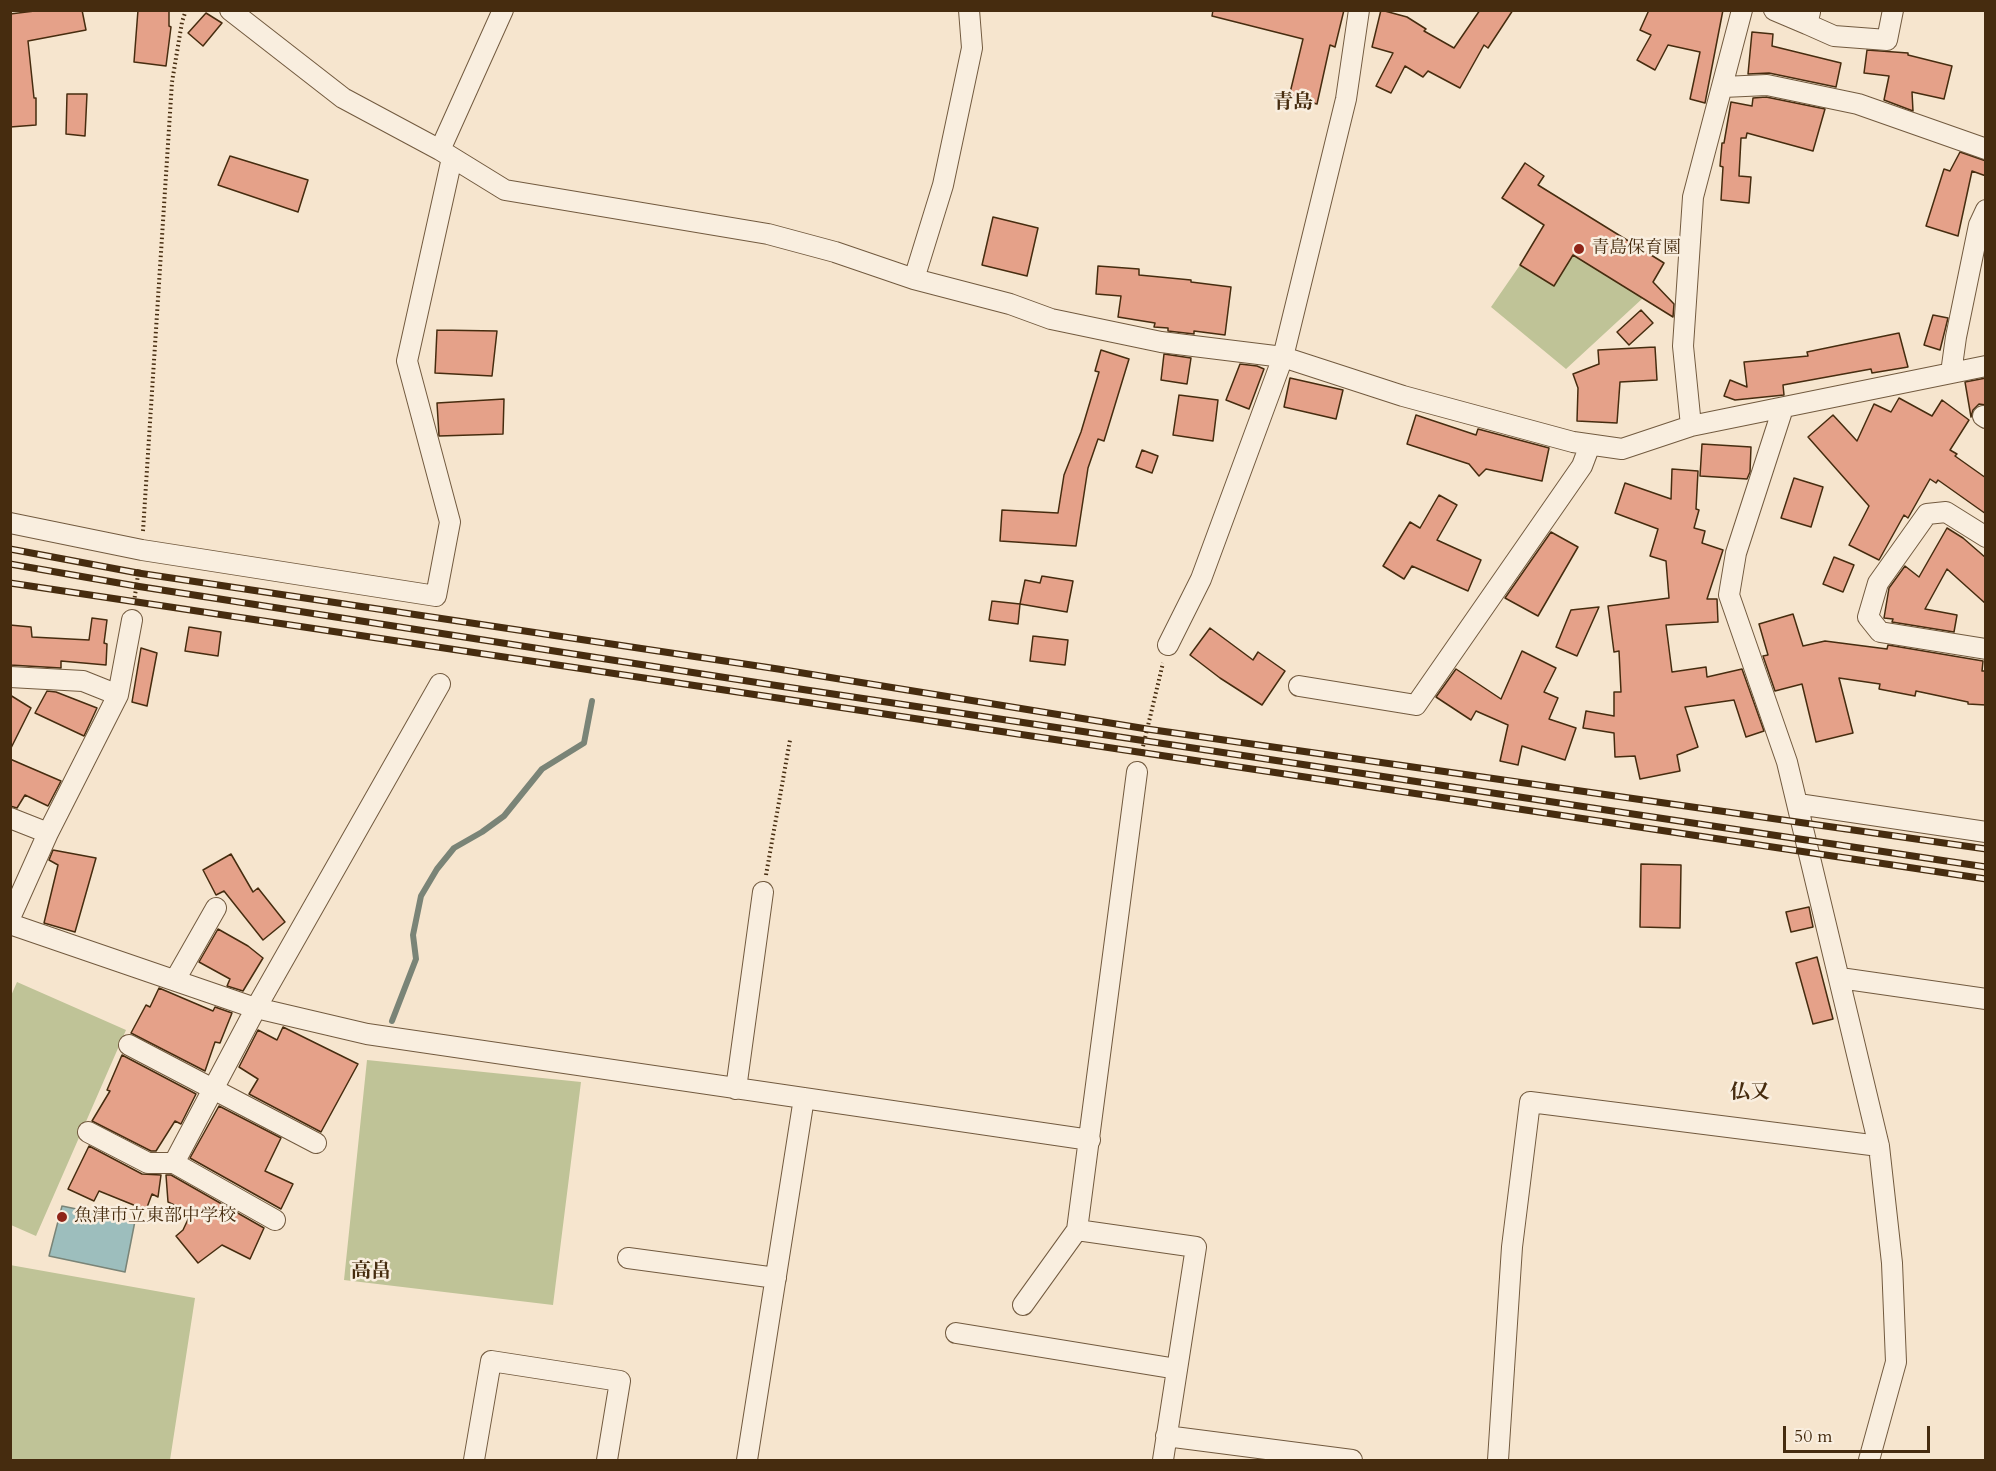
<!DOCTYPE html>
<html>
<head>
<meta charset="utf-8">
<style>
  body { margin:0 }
  #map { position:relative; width:1996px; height:1471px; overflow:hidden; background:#f6e5ce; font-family:Cardo,serif }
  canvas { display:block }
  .frame { position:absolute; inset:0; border:12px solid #462c0f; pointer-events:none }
  .scale { position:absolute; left:1783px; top:1426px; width:147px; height:27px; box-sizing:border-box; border:3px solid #462c0f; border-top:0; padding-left:8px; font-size:18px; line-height:21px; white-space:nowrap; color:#462c0f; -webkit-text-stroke:4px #f9eedf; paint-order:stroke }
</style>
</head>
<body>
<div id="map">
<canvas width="1996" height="1471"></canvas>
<div class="frame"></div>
<div class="scale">50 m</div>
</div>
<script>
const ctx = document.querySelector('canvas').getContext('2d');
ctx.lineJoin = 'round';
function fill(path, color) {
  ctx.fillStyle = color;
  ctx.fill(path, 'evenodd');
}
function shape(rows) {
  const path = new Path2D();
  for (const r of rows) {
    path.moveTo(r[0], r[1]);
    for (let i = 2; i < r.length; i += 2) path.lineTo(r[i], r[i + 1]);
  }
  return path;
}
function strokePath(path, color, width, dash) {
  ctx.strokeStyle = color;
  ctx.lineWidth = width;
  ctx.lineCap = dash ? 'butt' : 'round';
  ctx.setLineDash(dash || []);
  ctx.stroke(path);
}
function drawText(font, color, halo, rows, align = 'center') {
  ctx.font = font + ' Cardo,"Noto Serif JP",serif';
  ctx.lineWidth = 5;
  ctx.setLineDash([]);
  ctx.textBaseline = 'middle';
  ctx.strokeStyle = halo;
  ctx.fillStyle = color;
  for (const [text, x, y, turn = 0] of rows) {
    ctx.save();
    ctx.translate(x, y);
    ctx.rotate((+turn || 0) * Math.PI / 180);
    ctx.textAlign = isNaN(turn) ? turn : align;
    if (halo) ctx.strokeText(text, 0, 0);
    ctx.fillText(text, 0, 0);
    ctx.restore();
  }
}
fill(shape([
  [1573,255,1643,298,1566,369,1491,307,1520,265,1554,286],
  [17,982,126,1030,36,1236,11,1225,10,998],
  [367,1060,581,1082,553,1305,344,1280],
  [10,1265,195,1298,170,1460,11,1460]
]), '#bfc397');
const water = shape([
  [62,1206,135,1221,125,1272,49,1256,62,1206]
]);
fill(water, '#9dbebd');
strokePath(water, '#7a8477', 1.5);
strokePath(shape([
  [392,1021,416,959,413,935,421,896,437,869,454,848,482,832,504,816,542,769,584,743,592,701]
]), '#7a8477', 6);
const building = shape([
  [43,10,82,10,86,30,28,41,34,98,36,98,36,125,10,127,10,14,43,10],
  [138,10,169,10,169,26,171,27,166,66,134,62,138,10],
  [1213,10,1344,10,1335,47,1330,45,1317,104,1289,97,1303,39,1212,16,1213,10],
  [1381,10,1407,17,1426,29,1424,31,1454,48,1480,10,1513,10,1488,48,1484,45,1460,88,1428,71,1423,77,1405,66,1391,93,1376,86,1393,53,1372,47,1381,10],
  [1649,10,1723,10,1705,103,1690,99,1700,52,1668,45,1655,70,1637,60,1651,35,1640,30,1649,10],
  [206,13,222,23,203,46,188,33,206,13],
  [1752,32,1773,34,1772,46,1841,63,1836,87,1769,73,1748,74,1752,32],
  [1867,50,1908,53,1908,55,1952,66,1944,99,1912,92,1913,111,1884,100,1889,76,1864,73,1867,50],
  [67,94,87,94,85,136,66,134,67,94],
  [1766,97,1825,109,1813,151,1747,133,1746,138,1741,138,1739,176,1751,177,1749,203,1721,200,1723,167,1720,166,1722,143,1724,143,1731,102,1752,106,1753,98,1766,97],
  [1960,152,1986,161,1986,176,1972,171,1958,236,1926,226,1944,169,1950,171,1960,152],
  [230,156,308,180,298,212,218,185,230,156],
  [1525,163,1544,176,1538,185,1664,263,1653,282,1674,304,1673,317,1573,255,1554,286,1520,265,1544,225,1502,198,1525,163],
  [993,217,1038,228,1027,276,982,265,993,217],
  [1098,266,1139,269,1139,275,1191,280,1191,282,1231,287,1225,335,1194,331,1194,334,1168,331,1168,328,1154,327,1155,323,1118,317,1121,296,1096,294,1098,266],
  [1641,310,1653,323,1629,345,1617,332,1641,310],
  [1933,315,1948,318,1940,350,1924,345,1933,315],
  [437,330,497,331,492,376,435,373,437,330],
  [1899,333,1908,367,1872,373,1871,369,1783,385,1784,395,1735,400,1724,396,1730,380,1747,387,1744,362,1808,356,1807,352,1899,333],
  [1655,347,1657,380,1620,382,1617,423,1577,421,1578,388,1573,374,1599,364,1598,350,1655,347],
  [1101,350,1129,359,1104,441,1098,439,1088,468,1076,546,1000,541,1002,510,1058,513,1064,475,1081,432,1099,372,1095,371,1101,350],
  [1164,354,1191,358,1187,384,1161,380,1164,354],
  [1240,364,1257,366,1264,369,1249,409,1226,400,1240,364],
  [1290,378,1343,390,1336,419,1284,407,1290,378],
  [1986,378,1986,405,1979,404,1973,410,1971,417,1965,382,1986,378],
  [1179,395,1218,400,1213,441,1173,435,1179,395],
  [1899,398,1932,416,1942,400,1969,420,1950,450,1957,454,1955,456,1986,478,1986,514,1938,480,1936,483,1930,479,1908,518,1904,515,1879,560,1849,545,1869,506,1808,437,1833,415,1857,441,1874,404,1891,412,1899,398],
  [504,399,503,434,439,436,437,403,504,399],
  [1416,415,1476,435,1478,429,1549,448,1542,481,1486,469,1479,476,1469,464,1407,444,1416,415],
  [1702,444,1751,447,1750,472,1747,479,1700,476,1702,444],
  [1142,450,1158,456,1152,473,1136,467,1142,450],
  [1672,469,1698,471,1696,509,1699,510,1694,528,1705,531,1702,543,1723,550,1707,599,1717,599,1718,622,1666,625,1672,672,1706,667,1707,677,1742,669,1764,731,1746,737,1734,700,1685,707,1698,747,1677,755,1680,771,1640,779,1635,756,1615,757,1614,733,1583,728,1586,711,1614,716,1614,692,1621,692,1619,651,1614,652,1608,606,1669,598,1666,561,1650,556,1658,529,1615,513,1625,483,1671,499,1672,469],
  [1794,478,1823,487,1811,527,1781,518,1794,478],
  [1439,495,1457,505,1437,540,1481,560,1468,591,1412,566,1404,579,1383,566,1410,522,1420,528,1439,495],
  [1947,528,1963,538,1986,558,1986,604,1947,569,1925,609,1957,615,1954,632,1892,622,1893,619,1884,618,1889,588,1905,566,1919,577,1947,528],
  [1551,532,1578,547,1538,616,1505,598,1551,532],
  [1834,557,1854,565,1843,592,1823,584,1834,557],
  [1042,576,1073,581,1067,612,1020,604,1025,580,1040,583,1042,576],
  [992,601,1020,604,1018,624,989,620,992,601],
  [1599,607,1577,656,1556,647,1571,610,1599,607],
  [1793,614,1803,646,1825,641,1887,649,1888,645,1983,661,1982,671,1986,671,1986,705,1968,704,1968,702,1916,691,1915,696,1879,689,1880,684,1839,678,1853,733,1816,742,1802,684,1775,691,1763,656,1768,655,1759,624,1793,614],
  [92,618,107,620,104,643,107,644,106,665,61,661,61,668,10,665,10,625,31,627,32,637,89,640,92,618],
  [189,627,221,632,218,656,185,651,189,627],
  [1210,628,1253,660,1258,652,1285,671,1262,705,1220,678,1190,655,1210,628],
  [1033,636,1068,640,1065,665,1030,661,1033,636],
  [141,648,157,653,147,706,132,702,141,648],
  [1522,651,1556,668,1544,692,1558,698,1549,719,1576,728,1565,760,1522,746,1518,765,1500,761,1508,725,1476,711,1471,720,1436,697,1456,669,1501,699,1522,651],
  [47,691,56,692,97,708,84,736,35,713,47,691],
  [10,695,31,708,10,750,10,695],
  [10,759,61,781,48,806,25,795,17,808,10,806,10,759],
  [53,850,96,858,75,932,44,923,58,865,49,860,53,850],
  [231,854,253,892,258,888,285,922,263,940,224,891,216,895,203,870,231,854],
  [1641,864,1681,865,1680,928,1640,927,1641,864],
  [1809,907,1813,927,1791,932,1786,912,1809,907],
  [218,929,248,946,263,958,243,991,227,986,230,979,199,962,218,929],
  [1817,957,1833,1019,1813,1024,1796,963,1817,957],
  [159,988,213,1011,215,1007,232,1013,220,1043,215,1042,205,1071,131,1033,146,1005,150,1007,159,988],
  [283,1027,358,1064,321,1132,249,1094,258,1079,239,1067,258,1030,277,1040,283,1027],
  [122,1055,196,1094,181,1124,175,1121,156,1151,151,1151,92,1121,110,1091,107,1090,122,1055],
  [219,1106,281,1138,265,1171,293,1184,281,1209,190,1158,219,1106],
  [89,1146,142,1174,161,1175,158,1197,152,1194,146,1210,99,1191,94,1201,68,1189,89,1146],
  [166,1175,171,1175,264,1228,250,1259,222,1245,198,1263,176,1236,183,1230,191,1213,168,1202,166,1175]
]);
fill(building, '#e5a189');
strokePath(building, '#462c0f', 1.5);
const minor = shape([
  [230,10,343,98,440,150,505,190,768,234,835,252,914,279,1010,304,1051,319,1161,342,1283,357,1403,396,1573,442,1622,449,1691,426,1986,366],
  [1774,10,1807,24,1810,12],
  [1807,24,1834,36,1887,40,1893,10],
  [1723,87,1767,85,1858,104,1986,149],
  [440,150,503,10],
  [914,279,943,185,972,48,969,10],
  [1951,373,1956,337,1979,225,1986,210],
  [1783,408,1736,553,1729,595,1787,762,1879,1146,1892,1263,1896,1362,1869,1460],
  [1983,416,1986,418],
  [1691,426,1683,346,1693,197,1742,10],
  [10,523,142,550,436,596,450,522,407,361,452,158],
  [1986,537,1946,512,1927,514,1878,583,1868,617,1880,632,1986,649],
  [1168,645,1201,579,1283,357,1346,99,1359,10],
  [10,677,83,681,118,695],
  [1299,686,1416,705,1582,466,1590,445],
  [1137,772,1077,1230,1196,1247,1163,1460],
  [1798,804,1986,832],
  [10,818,48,833],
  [10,918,48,833,118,695,132,620],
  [10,924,252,1007,367,1034,1090,1140],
  [1840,978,1986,999],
  [175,980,216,908],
  [129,1045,316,1143],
  [736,1089,763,892],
  [88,1132,148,1163,174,1163],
  [275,1220,174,1163,256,1008,440,684],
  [628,1258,776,1278],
  [1023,1305,1077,1230],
  [956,1333,1177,1369],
  [1166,1436,1352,1460],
  [474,1460,491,1361,620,1381,607,1460],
  [747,1460,804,1098],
  [1498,1460,1512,1247,1530,1102,1879,1146]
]);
strokePath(minor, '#725a3f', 22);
strokePath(shape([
  [143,531,172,82,182,22,186,10],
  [134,602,139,568],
  [1141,755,1163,663],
  [766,875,790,740]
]), '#462c0f', 4, [1.5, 3]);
strokePath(minor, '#f9eedf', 20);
const rail = shape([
  [10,549,138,573,778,669,1147,729,1986,849],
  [10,564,136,586,773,685,1986,867],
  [10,583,1986,879]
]);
strokePath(rail, '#462c0f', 7);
strokePath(rail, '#f9eedf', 4.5, [14]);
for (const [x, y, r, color] of [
  [1579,249,6,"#8f2418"],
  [62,1217,6,"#8f2418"]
]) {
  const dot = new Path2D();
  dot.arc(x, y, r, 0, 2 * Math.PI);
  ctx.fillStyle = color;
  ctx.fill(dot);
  strokePath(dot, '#f9eedf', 2);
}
drawText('18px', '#462c0f', '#f9eedf', [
  ["青島保育園",1591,249],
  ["魚津市立東部中学校",74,1217]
], 'left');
drawText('bold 20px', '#462c0f', '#f9eedf', [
  ["青島",1293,103],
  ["仏又",1750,1093],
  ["高畠",371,1272]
]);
</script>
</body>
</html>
